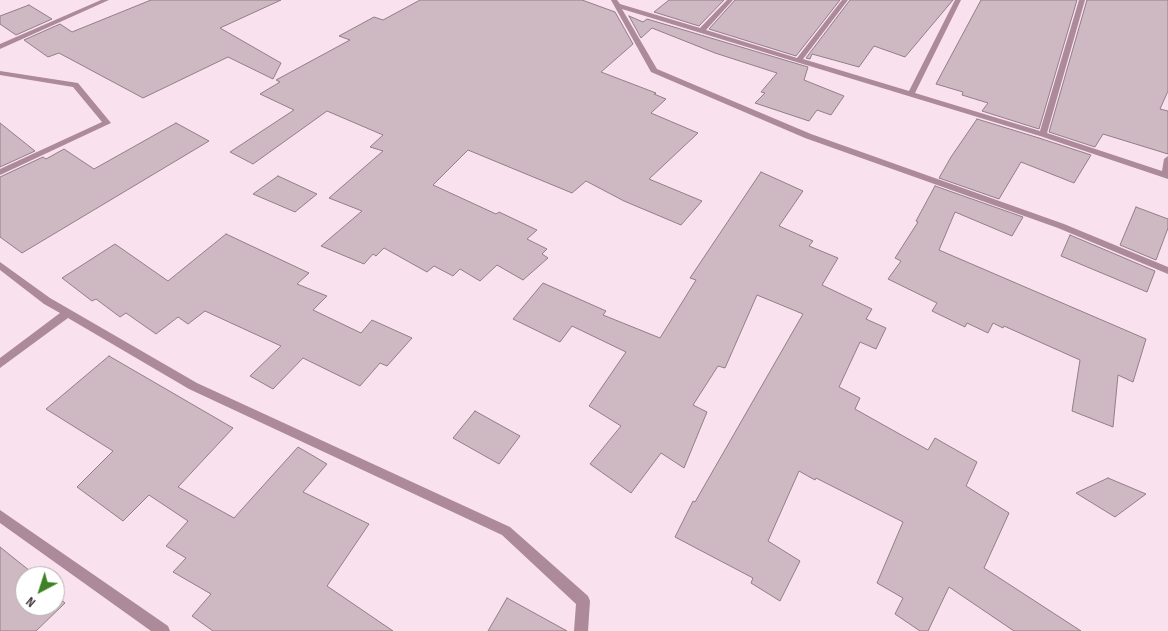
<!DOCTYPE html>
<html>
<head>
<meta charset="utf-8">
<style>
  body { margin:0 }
  #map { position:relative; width:1168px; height:631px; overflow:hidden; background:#f9e2ed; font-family:"Sofia Sans Condensed",sans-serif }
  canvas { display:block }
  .north { position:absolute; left:15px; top:566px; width:50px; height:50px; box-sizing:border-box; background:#fff; border:1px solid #b2afb0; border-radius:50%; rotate:220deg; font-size:14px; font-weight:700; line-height:20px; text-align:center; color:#3f363a }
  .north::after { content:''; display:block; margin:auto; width:18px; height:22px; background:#3e8225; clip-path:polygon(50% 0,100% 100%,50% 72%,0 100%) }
</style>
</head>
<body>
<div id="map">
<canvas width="1168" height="631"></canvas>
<div class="north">N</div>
</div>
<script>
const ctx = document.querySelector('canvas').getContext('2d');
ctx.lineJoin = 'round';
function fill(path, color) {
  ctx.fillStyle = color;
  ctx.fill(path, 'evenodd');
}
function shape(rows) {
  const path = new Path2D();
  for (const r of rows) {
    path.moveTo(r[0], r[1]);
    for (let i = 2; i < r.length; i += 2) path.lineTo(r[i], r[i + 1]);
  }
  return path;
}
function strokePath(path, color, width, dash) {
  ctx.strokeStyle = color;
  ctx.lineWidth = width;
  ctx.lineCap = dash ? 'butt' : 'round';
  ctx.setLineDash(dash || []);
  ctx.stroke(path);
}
const building = shape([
  [151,0,281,0,220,28,281,63,273,79,228,57,143,98,59,53,48,57,24,40,60,24,72,32,151,0],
  [420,0,582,0,615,12,633,44,601,72,656,93,654,94,666,99,651,113,698,133,649,179,702,201,681,225,624,201,586,181,572,193,468,150,433,185,496,214,499,212,537,230,527,239,547,249,542,254,548,258,523,280,497,265,480,281,460,269,453,276,434,266,427,272,384,248,376,256,373,254,364,264,321,246,362,211,329,198,383,151,370,147,383,135,327,111,253,164,230,152,294,110,260,94,280,82,276,80,350,40,339,36,374,17,383,20,420,0],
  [669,0,724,0,699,26,654,12,669,0],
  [735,0,840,0,796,56,709,29,735,0],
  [850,0,953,0,905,57,874,46,859,67,812,54,810,59,806,58,850,0],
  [981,0,1077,0,1039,129,982,111,988,103,962,95,963,92,936,84,981,0],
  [1087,0,1168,0,1168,91,1160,109,1168,111,1168,154,1103,134,1095,147,1049,132,1087,0],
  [29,5,52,19,16,35,0,24,0,16,29,5],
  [629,16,643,22,647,19,808,67,804,80,844,96,831,115,817,110,809,121,755,103,765,93,761,92,777,73,715,53,652,28,641,38,629,16],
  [977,119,1039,138,1091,155,1074,183,1021,162,999,199,939,178,951,157,977,119],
  [0,123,35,151,0,167,0,123],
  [176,123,209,141,22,253,0,237,0,177,43,157,46,159,64,149,94,169,176,123],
  [761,172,803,191,779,226,813,241,809,246,838,258,822,285,872,309,866,319,886,328,876,349,860,342,839,387,860,398,855,409,928,450,935,438,977,462,966,486,1009,513,984,568,1081,631,1014,631,949,587,928,631,920,631,895,614,903,598,877,583,903,522,816,478,815,480,799,471,768,541,800,561,780,601,751,583,753,578,675,537,693,501,695,502,803,314,757,295,725,368,718,366,693,405,707,412,684,468,661,453,631,493,590,464,621,426,589,406,626,352,572,326,560,342,513,319,543,283,606,311,603,315,660,338,696,280,690,278,761,172],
  [278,176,317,194,295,212,253,194,278,176],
  [935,186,1023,217,1012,236,955,212,939,250,1146,339,1133,382,1118,375,1113,427,1072,411,1080,360,1004,326,1003,328,993,323,988,333,967,323,965,327,932,311,937,303,888,279,901,261,895,258,918,222,916,221,935,186],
  [1136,207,1168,219,1168,228,1156,260,1120,245,1136,207],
  [226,234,309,273,297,284,327,296,313,310,361,333,372,320,412,338,387,366,380,363,360,386,303,358,273,389,250,376,281,346,205,311,188,324,178,317,156,334,126,313,120,317,96,299,92,301,62,278,115,244,168,281,226,234],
  [1070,235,1155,271,1147,292,1061,256,1070,235],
  [109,356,233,428,178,487,234,518,298,447,327,464,303,492,369,524,327,586,393,631,213,631,192,616,211,594,173,572,186,558,166,546,188,521,149,495,123,521,77,487,113,451,46,409,109,356],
  [475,411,520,436,499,464,453,438,475,411],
  [1108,478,1146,494,1115,517,1076,493,1108,478],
  [0,547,35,575,25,576,25,606,55,606,55,595,65,603,36,631,0,631,0,547],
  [507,598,567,631,488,631,507,598]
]);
fill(building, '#ceb8c2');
strokePath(building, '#927e87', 1);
fill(shape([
  [101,0,109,0,0,49,0,44,101,0],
  [611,0,617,0,620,4,700,28,727,0,733,0,706,30,797,58,842,0,848,0,803,59,909,91,955,0,961,0,915,93,1040,131,1079,0,1085,0,1047,133,1162,171,1164,159,1168,156,1168,179,1040,136,622,9,657,69,811,134,1064,224,1168,267,1168,274,1058,228,805,138,651,72,611,0],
  [0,71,78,83,111,123,0,175,0,169,102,122,73,87,0,75,0,71],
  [0,262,50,298,197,383,510,527,588,596,590,601,588,631,574,631,576,604,502,535,189,389,68,318,0,368,0,358,60,313,44,304,0,270,0,262],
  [0,510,168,626,170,631,151,631,0,523,0,510]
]), '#ac8a9a');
</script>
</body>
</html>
